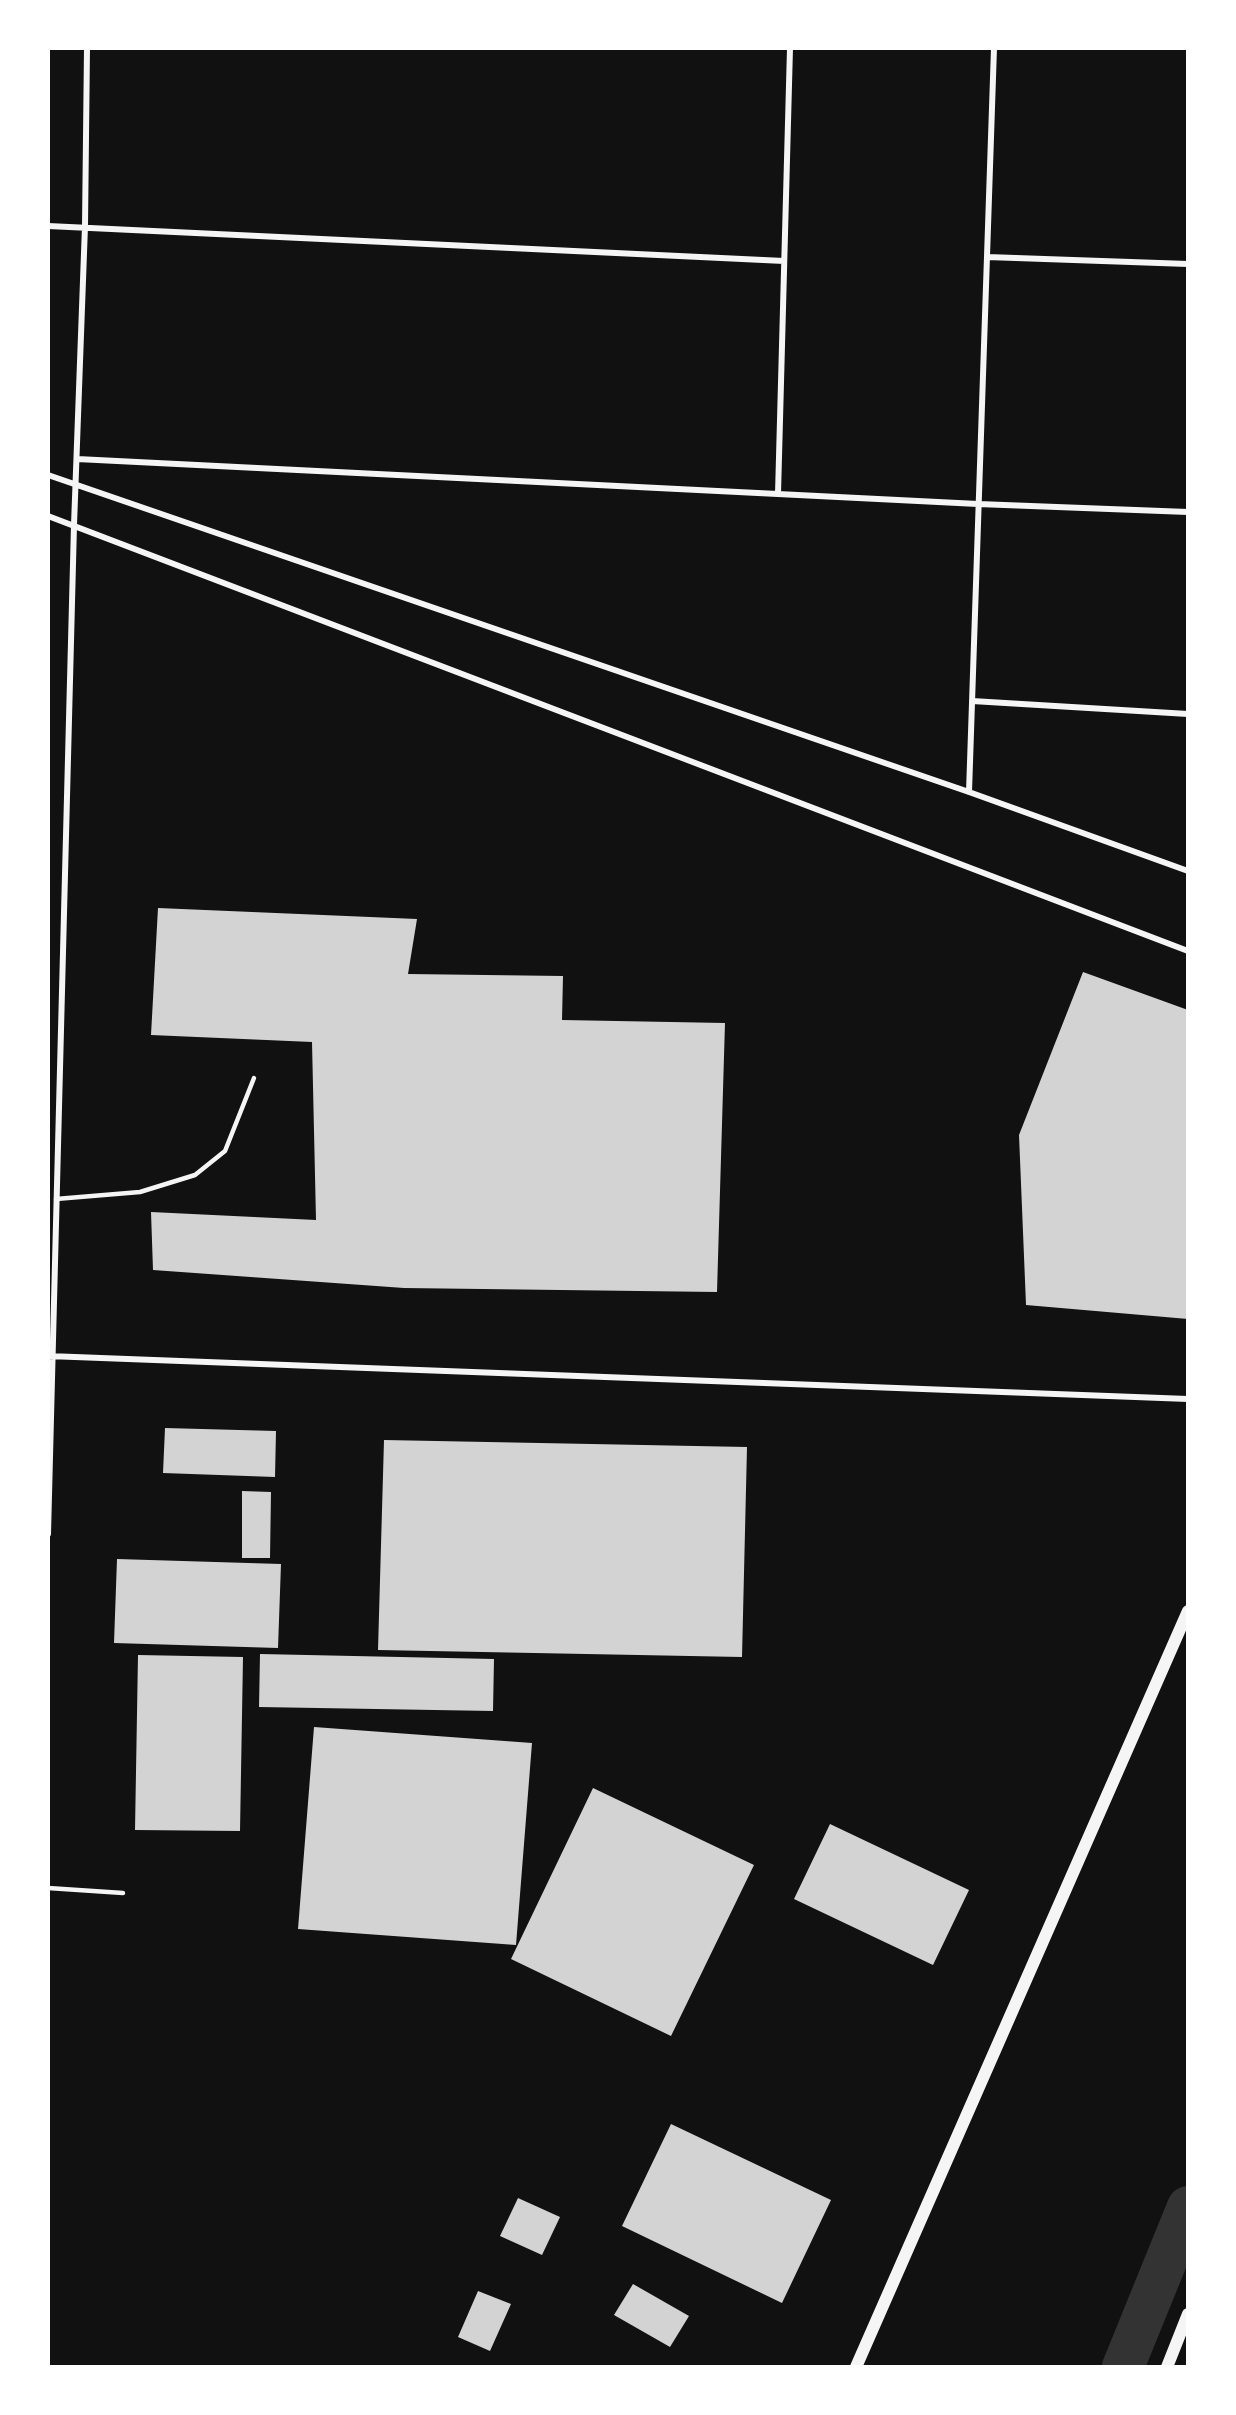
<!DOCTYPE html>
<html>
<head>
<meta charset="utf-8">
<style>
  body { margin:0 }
  #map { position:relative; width:1236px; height:2415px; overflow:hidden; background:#111; font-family:"Times New Roman",serif }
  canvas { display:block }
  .frame { position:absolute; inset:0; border:50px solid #fff; pointer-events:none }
</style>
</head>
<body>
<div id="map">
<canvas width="1236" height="2415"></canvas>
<div class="frame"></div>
</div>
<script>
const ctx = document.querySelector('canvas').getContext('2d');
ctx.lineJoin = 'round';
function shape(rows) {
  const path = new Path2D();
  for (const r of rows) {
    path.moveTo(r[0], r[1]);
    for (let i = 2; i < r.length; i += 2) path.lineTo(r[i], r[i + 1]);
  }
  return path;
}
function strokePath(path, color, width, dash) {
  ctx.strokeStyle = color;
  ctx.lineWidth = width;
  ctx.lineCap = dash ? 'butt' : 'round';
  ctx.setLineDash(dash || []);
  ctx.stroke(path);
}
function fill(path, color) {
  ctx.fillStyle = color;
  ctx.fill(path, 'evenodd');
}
strokePath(shape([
  [1123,2367,1188,2207]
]), '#333', 42);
fill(shape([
  [158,908,417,919,408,974,563,976,562,1020,725,1023,717,1292,404,1288,153,1270,151,1212,316,1220,312,1042,151,1035],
  [1083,972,1188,1010,1188,1319,1026,1305,1019,1135],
  [165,1428,276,1431,275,1477,163,1473],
  [384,1440,747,1447,742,1657,378,1650],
  [242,1491,271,1492,270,1558,242,1558],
  [117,1559,281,1564,278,1648,114,1643],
  [260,1654,494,1659,493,1711,259,1707],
  [138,1655,243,1657,240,1831,135,1830],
  [314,1727,532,1743,516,1945,298,1929],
  [593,1788,754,1865,671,2036,511,1959],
  [830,1824,969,1890,933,1965,794,1899],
  [671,2124,831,2200,782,2303,622,2226],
  [518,2198,560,2217,542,2255,500,2236],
  [633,2284,689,2316,670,2347,614,2315],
  [478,2291,511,2304,490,2351,458,2337]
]), '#d3d3d3');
strokePath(shape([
  [56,1199,140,1192,195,1175,225,1151,254,1078],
  [48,1888,123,1893]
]), '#f5f5f5', 4.5);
strokePath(shape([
  [48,226,784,261],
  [987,257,1188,264],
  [77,459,978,504,1188,512],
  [48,475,969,792,1188,871],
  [778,494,790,48],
  [48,516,1188,951],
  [972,701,1188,714],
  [969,792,994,48],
  [48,1356,1188,1399],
  [48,1534,74,525,85,226,87,48]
]), '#f5f5f5', 6);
strokePath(shape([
  [856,2367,1188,1611],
  [1167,2367,1188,2314]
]), '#f5f5f5', 12);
</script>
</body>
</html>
